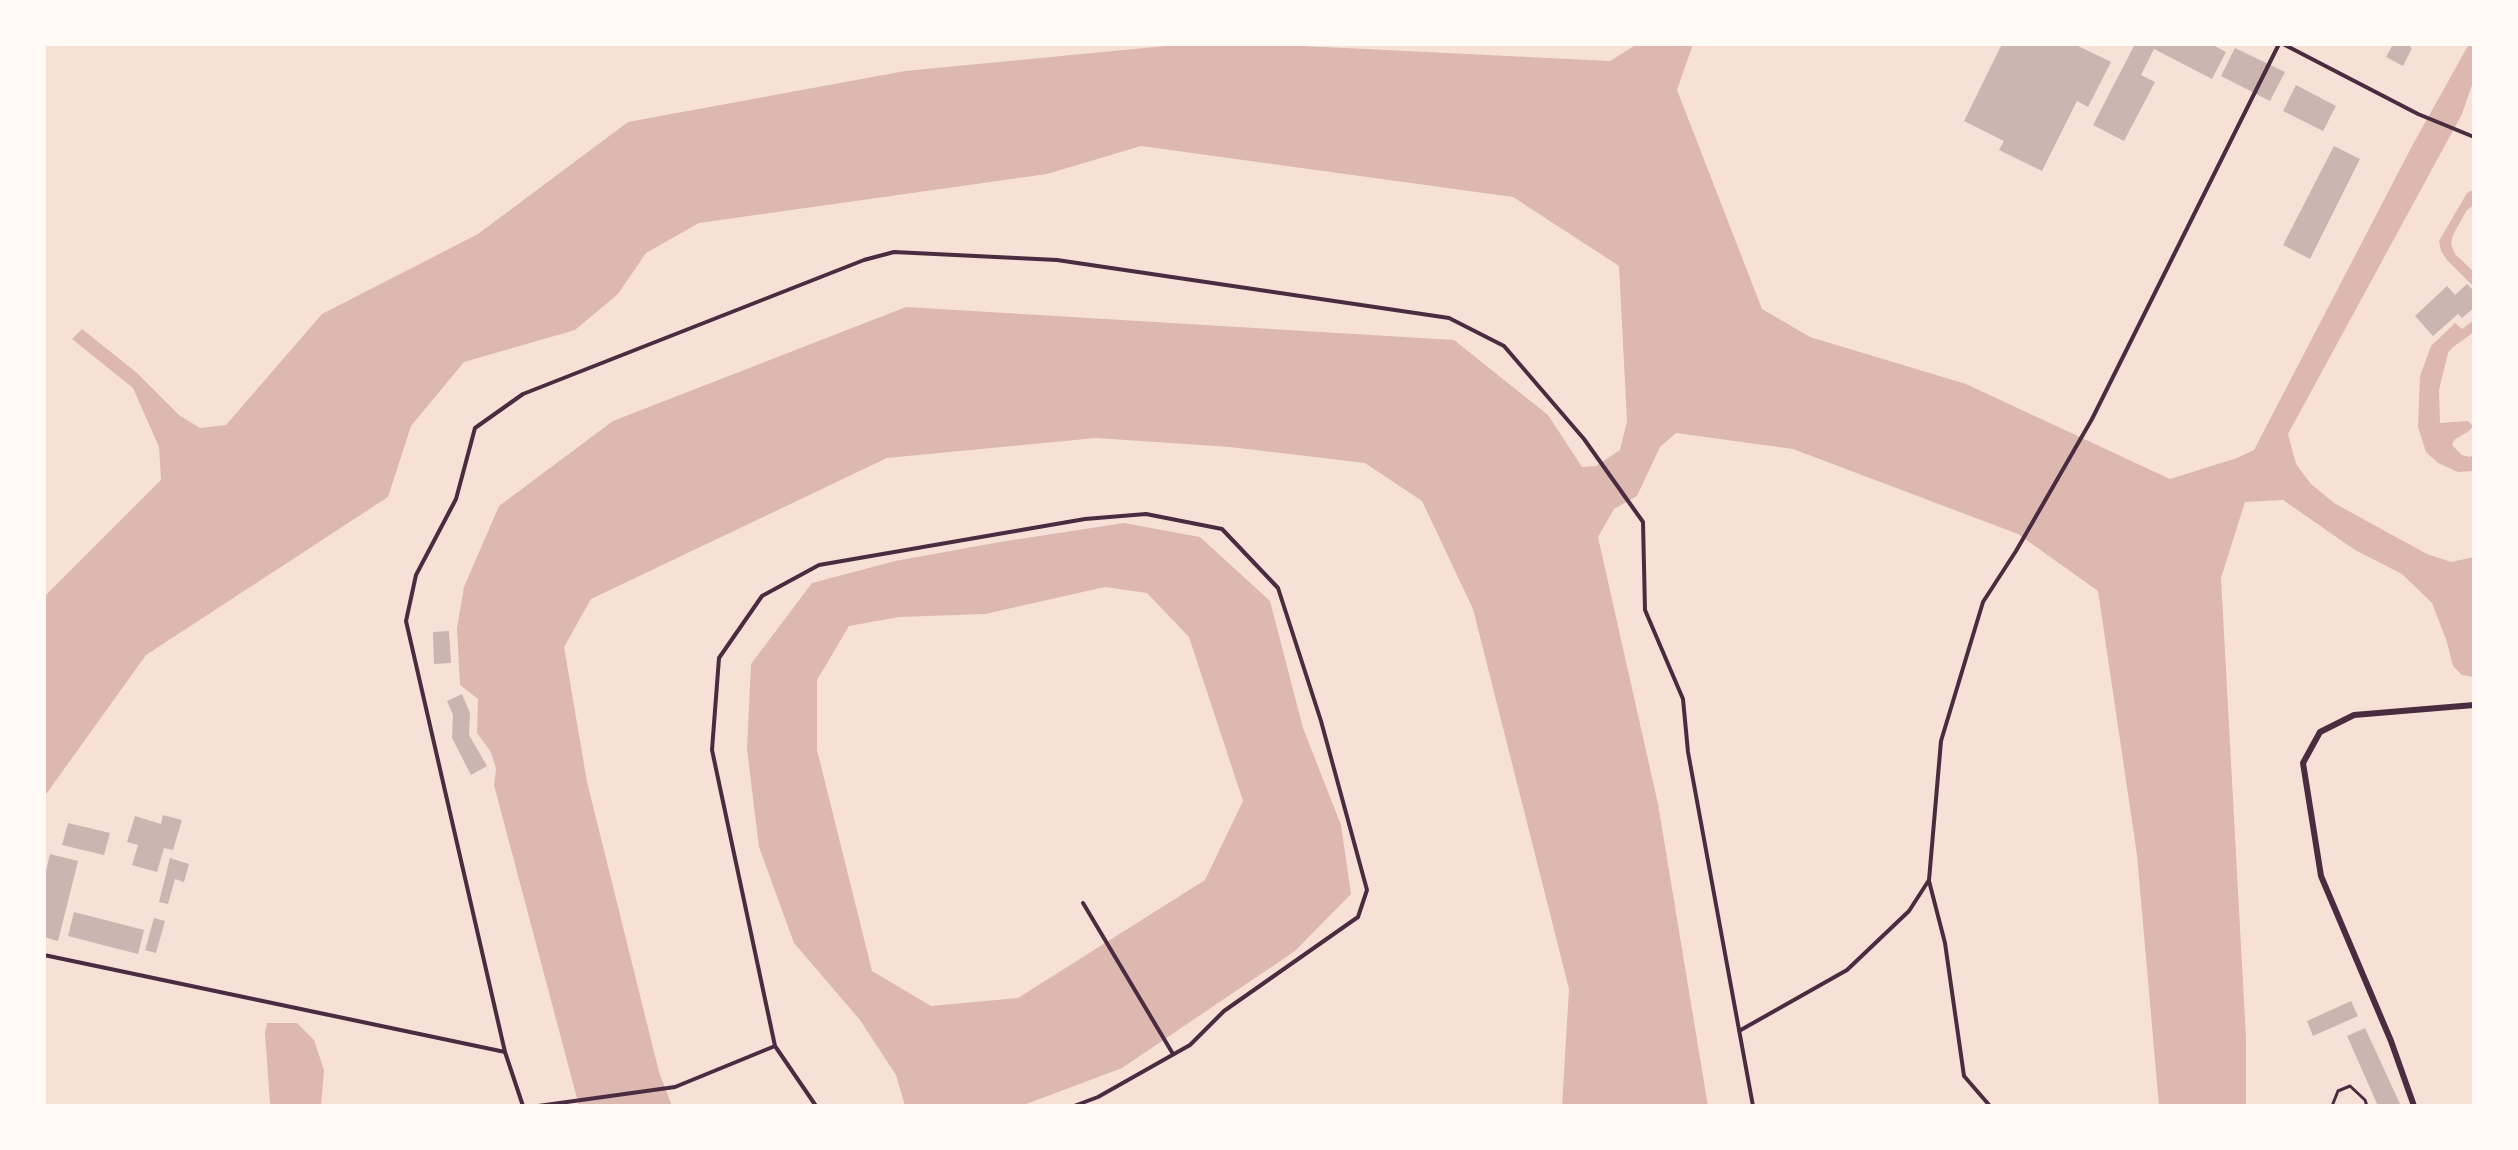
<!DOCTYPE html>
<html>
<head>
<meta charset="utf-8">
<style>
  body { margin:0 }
  #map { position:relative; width:2518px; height:1150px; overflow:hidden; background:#f7e1d7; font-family:Bitter,serif }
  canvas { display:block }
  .frame { position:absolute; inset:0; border:46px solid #fffaf5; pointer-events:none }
</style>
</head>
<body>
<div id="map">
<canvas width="2518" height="1150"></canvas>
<div class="frame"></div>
</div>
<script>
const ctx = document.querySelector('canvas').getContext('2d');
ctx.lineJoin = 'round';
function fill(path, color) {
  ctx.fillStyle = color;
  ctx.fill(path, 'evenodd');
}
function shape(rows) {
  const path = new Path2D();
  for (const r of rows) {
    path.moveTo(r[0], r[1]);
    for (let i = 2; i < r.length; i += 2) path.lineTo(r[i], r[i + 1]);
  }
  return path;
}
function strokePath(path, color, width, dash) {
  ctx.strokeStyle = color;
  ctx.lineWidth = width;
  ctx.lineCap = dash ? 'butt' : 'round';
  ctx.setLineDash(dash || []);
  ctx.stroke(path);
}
fill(shape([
  [1186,44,1263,44,1610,61,1637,44,1693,44,1677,90,1762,309,1810,337,1966,384,2170,479,2237,458,2254,450,2412,146,2469,44,2474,44,2474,79,2462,114,2288,434,2296,464,2311,484,2334,503,2427,554,2451,562,2474,557,2474,677,2462,675,2453,666,2447,642,2432,603,2402,574,2355,550,2283,500,2245,502,2221,578,2246,1038,2246,1106,2159,1106,2137,855,2098,591,2018,534,1793,449,1676,433,1660,447,1637,496,1614,509,1598,537,1658,804,1708,1106,1562,1106,1569,989,1473,609,1422,501,1365,463,1230,447,1096,438,887,458,591,599,564,647,587,782,659,1072,672,1106,579,1106,494,785,496,769,491,752,477,733,478,699,460,685,457,628,464,587,499,506,613,421,906,307,1454,340,1548,415,1582,467,1596,466,1620,450,1627,421,1619,266,1513,197,1141,146,1047,174,699,223,646,253,618,294,575,330,464,362,411,426,388,497,146,655,44,797,44,597,161,480,159,447,133,388,72,339,82,329,137,373,179,415,200,428,226,425,322,314,478,234,628,122,905,71],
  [2474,189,2474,205,2467,210,2453,235,2451,244,2455,254,2474,272,2474,287,2447,260,2441,251,2439,241,2467,193],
  [2474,320,2474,332,2453,347,2448,353,2439,390,2440,423,2468,421,2473,426,2469,431,2454,440,2452,445,2462,455,2470,457,2474,454,2474,471,2458,472,2438,463,2426,452,2418,427,2420,376,2431,346,2455,323,2462,329],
  [1124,523,1200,537,1270,601,1303,728,1341,825,1351,894,1295,951,1122,1068,1021,1106,905,1106,896,1075,860,1020,794,943,759,847,747,749,751,664,812,583,895,561,1000,542],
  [1105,587,1147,593,1189,637,1243,801,1205,880,1018,998,931,1006,872,971,817,750,817,680,849,626,899,617,985,614],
  [267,1023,297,1023,314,1040,324,1070,321,1106,273,1106,270,1103,265,1033]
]), '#dcb8b0');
fill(shape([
  [2002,44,2074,44,2111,62,2088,107,2077,101,2042,171,1999,150,2004,141,1964,121],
  [2135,44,2211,44,2226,52,2212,79,2154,49,2141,75,2155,82,2124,141,2093,125],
  [2393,44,2411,44,2410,47,2412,48,2403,66,2386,57],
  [2235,48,2285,72,2270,101,2221,76],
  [2296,85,2336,106,2323,131,2283,111],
  [2334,146,2360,159,2310,259,2283,245],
  [2467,284,2474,291,2474,308,2462,318,2458,314,2433,336,2415,316,2447,286,2455,295],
  [449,631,451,663,434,664,433,632],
  [462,694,470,713,469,735,487,766,471,775,452,738,453,715,447,701],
  [163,815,182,820,173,850,164,848,157,872,132,865,138,845,127,842,135,816,161,824],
  [68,823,110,833,104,855,62,845],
  [50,854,78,861,58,941,44,937,44,879],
  [170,858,189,864,184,882,175,879,168,904,159,902],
  [74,912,144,930,138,954,68,936],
  [154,918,165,921,156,953,145,950],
  [2351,1001,2358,1016,2313,1036,2307,1021],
  [2365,1028,2401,1106,2378,1106,2347,1036]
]), '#ccb4b1');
strokePath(shape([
  [2332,1106,2338,1091,2350,1086,2365,1100,2367,1106]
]), '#4a2c40', 3);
strokePath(shape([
  [2283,44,2418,114,2474,137],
  [1929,881,1945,943,1964,1076,1990,1106],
  [1083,903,1173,1054],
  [44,955,505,1052],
  [1739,1031,1847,970,1909,911,1929,880,1941,741,1983,602,2016,551,2092,419,2279,44],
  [523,1106,505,1052,406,621,416,575,456,499,475,428,523,394,864,260,894,252,1057,260,1449,318,1504,346,1584,439,1643,522,1645,610,1683,699,1688,752,1753,1106],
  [538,1106,675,1087,775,1046],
  [816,1106,775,1046,712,750,719,658,762,596,819,565,1085,519,1146,514,1222,529,1278,588,1321,721,1367,890,1358,917,1224,1011,1190,1045,1098,1097,1074,1106]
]), '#4a2c40', 4);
strokePath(shape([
  [2414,1106,2391,1041,2321,876,2303,763,2320,732,2354,715,2474,705]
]), '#4a2c40', 6);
</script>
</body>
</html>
